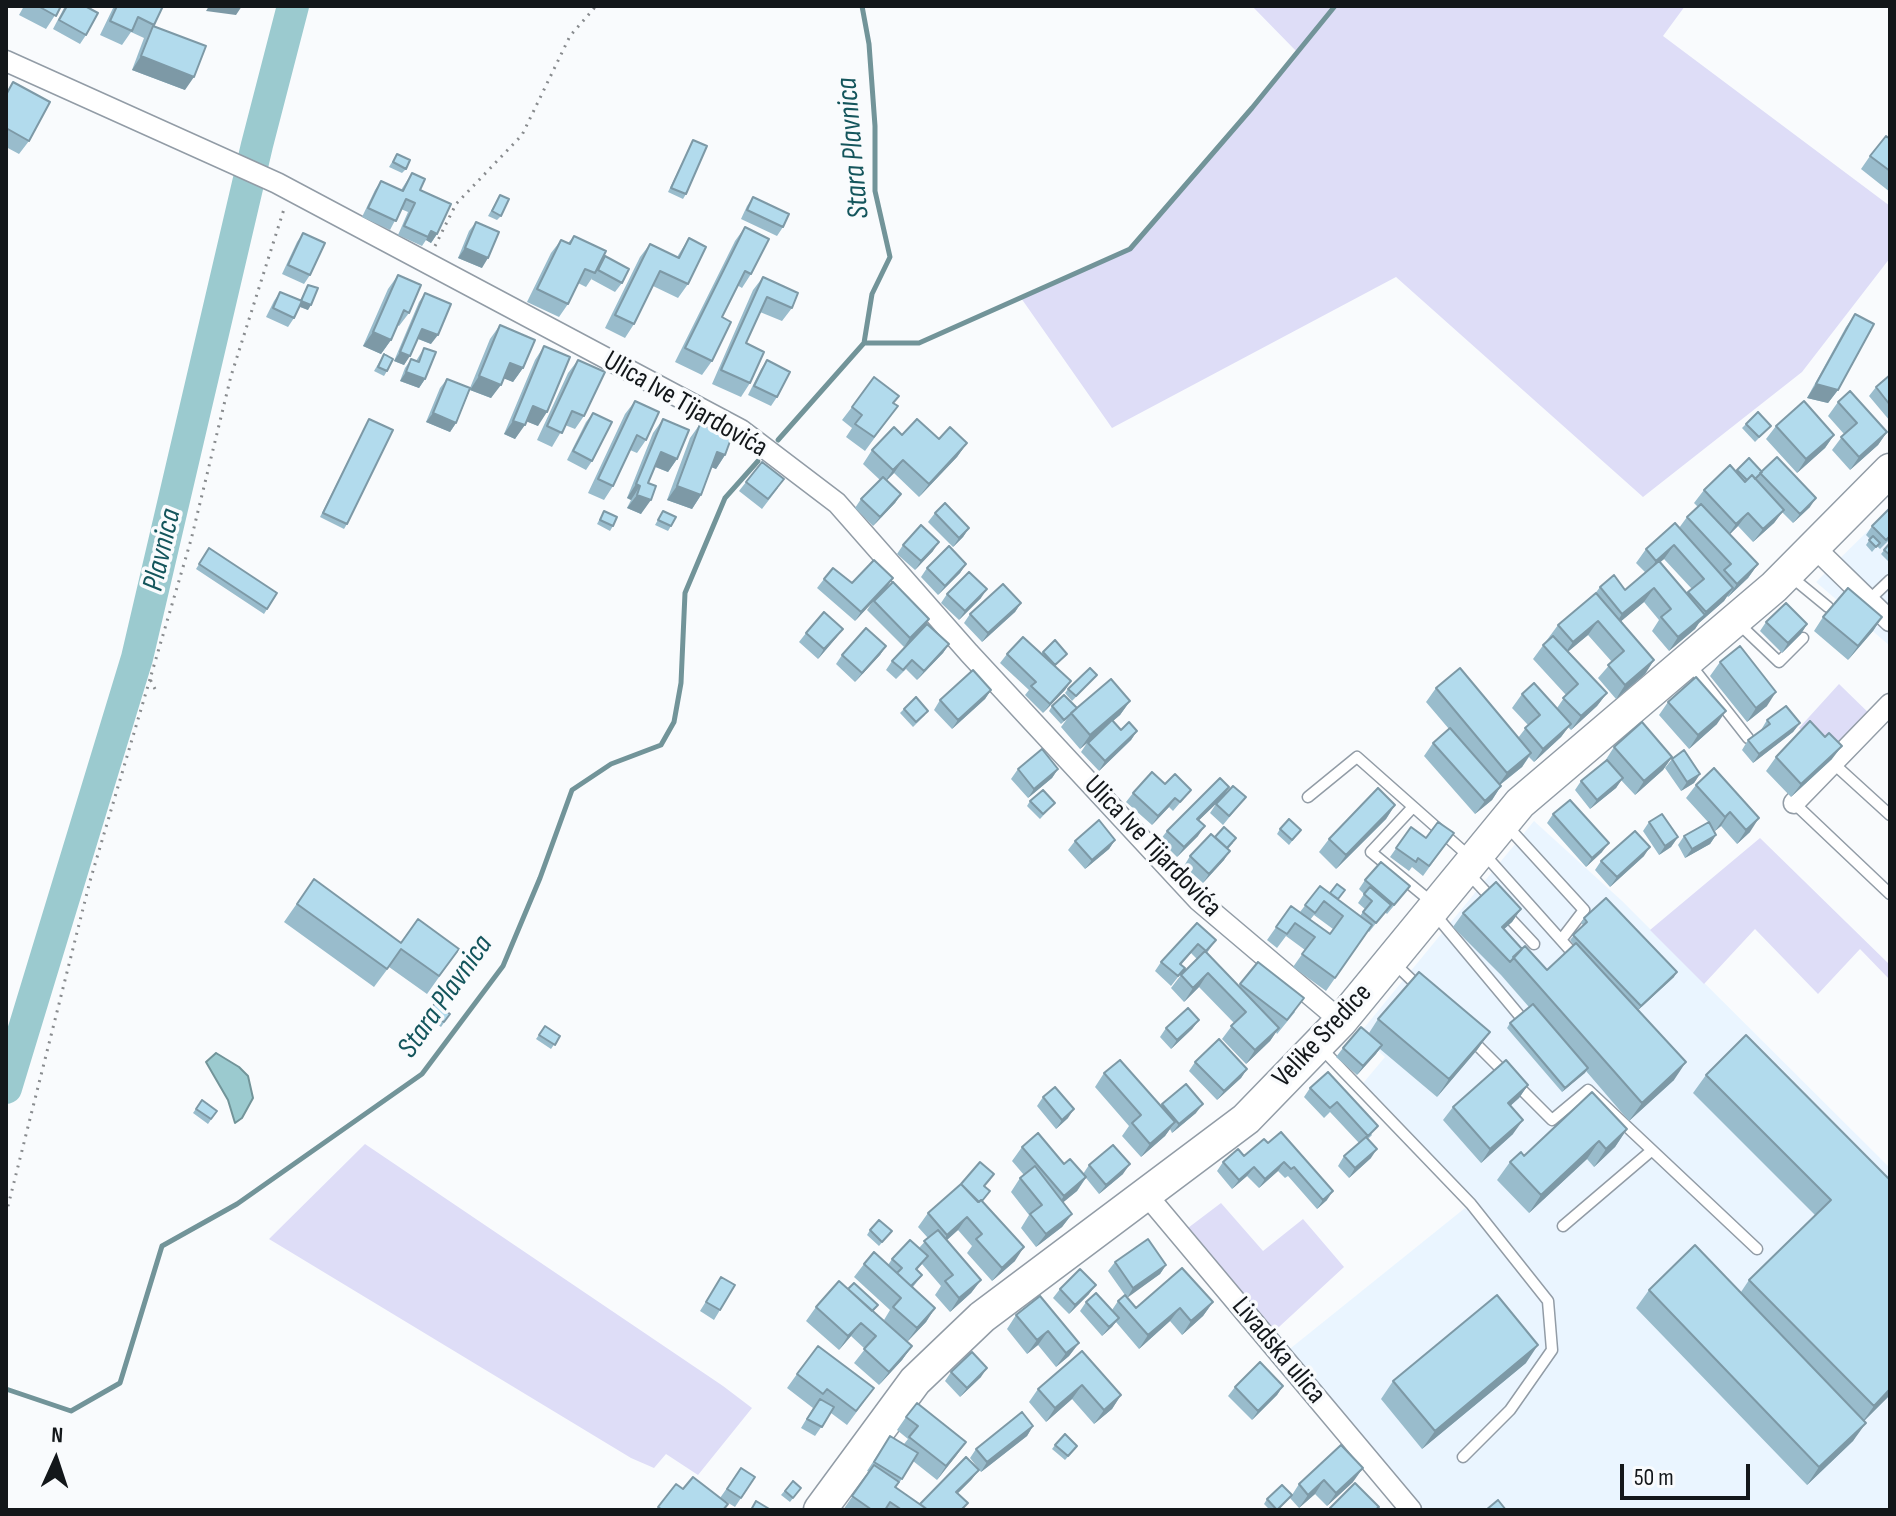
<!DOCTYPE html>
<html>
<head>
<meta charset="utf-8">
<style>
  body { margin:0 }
  #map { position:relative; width:1896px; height:1516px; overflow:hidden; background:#f9fbfd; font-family:"Sofia Sans Condensed",sans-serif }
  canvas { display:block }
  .frame { position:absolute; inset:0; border:8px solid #13171a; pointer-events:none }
  .north { position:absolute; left:16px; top:1420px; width:80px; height:80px; -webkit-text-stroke:6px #f9fbfd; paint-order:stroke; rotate:3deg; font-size:22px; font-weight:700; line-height:32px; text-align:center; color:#13171a }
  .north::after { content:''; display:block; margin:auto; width:28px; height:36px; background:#13171a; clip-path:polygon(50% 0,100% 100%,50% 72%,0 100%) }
  .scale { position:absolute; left:1620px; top:1464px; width:130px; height:36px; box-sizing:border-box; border:4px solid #13171a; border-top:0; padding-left:10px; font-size:24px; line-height:28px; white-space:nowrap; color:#13171a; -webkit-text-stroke:6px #f9fbfd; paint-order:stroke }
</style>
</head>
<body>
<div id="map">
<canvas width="1896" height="1516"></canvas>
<div class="frame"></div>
<div class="north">N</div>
<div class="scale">50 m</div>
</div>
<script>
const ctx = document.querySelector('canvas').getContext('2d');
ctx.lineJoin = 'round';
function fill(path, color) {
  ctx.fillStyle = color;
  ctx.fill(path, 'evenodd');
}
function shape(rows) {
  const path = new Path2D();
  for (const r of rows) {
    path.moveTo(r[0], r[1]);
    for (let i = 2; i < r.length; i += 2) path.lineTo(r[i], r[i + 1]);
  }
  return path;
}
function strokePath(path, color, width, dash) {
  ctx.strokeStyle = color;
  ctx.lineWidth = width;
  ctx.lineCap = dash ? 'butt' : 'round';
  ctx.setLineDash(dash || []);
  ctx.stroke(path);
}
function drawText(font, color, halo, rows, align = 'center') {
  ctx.font = font + ' "Sofia Sans Condensed",sans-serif';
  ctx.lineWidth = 7;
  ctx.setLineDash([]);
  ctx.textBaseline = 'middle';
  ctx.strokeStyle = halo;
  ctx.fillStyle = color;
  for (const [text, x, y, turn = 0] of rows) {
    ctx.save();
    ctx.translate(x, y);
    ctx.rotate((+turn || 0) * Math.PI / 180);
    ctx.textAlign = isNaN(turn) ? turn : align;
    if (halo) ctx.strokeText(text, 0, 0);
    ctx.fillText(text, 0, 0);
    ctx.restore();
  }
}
fill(shape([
  [1890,509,1890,646,1816,582],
  [1534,821,1621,900,1890,1168,1890,1510,1411,1510,1281,1356,1470,1204,1359,1088,1385,1057,1359,1034]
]), '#eaf5ff');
fill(shape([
  [1252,6,1685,6,1663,36,1890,206,1890,258,1802,372,1643,497,1396,277,1112,428,1021,298,1130,249,1297,52],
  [1839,684,1876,720,1837,761,1799,728],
  [1760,838,1890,965,1890,980,1860,949,1818,994,1755,929,1704,984,1650,930],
  [365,1144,723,1386,752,1408,698,1475,666,1454,654,1468,631,1458,269,1239],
  [1221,1203,1263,1251,1303,1219,1344,1267,1267,1338,1180,1234]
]), '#deddf7');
const water = shape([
  [216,1053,239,1067,248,1076,253,1098,242,1118,235,1123,228,1100,206,1062,216,1053]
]);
fill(water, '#9bcacf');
strokePath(water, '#729499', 2);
strokePath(shape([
  [864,343,919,343,1130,249,1252,108,1335,6],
  [778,440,864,343,872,294,890,257,875,191,875,126,869,44,862,6],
  [6,1389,71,1411,120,1383,162,1246,237,1204,422,1074,503,966,540,878,572,790,611,764,661,745,674,722,681,683,685,593,725,498,758,461]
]), '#729499', 5);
strokePath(shape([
  [6,1088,137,658,257,145,293,6]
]), '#9bcacf', 32);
const lane = shape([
  [1789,575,1828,607],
  [1868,601,1890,580],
  [1738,623,1779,662,1803,638],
  [1690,664,1748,738],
  [1834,764,1890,815],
  [1308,797,1357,757,1471,858],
  [1794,803,1890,894],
  [1413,807,1371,852,1434,904],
  [1508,827,1584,910,1561,940],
  [1485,855,1578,959],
  [1469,874,1493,900],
  [1433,912,1519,1015],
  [1504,912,1534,944],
  [1395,964,1421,989],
  [1472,1040,1552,1120,1588,1090,1757,1249],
  [1322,1049,1471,1204,1548,1301,1552,1350,1510,1410,1463,1457],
  [1563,1226,1651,1151]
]);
const street = shape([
  [6,61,277,183,741,430,837,503,969,653,1198,900,1341,1021],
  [1815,548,1890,621],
  [1794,803,1890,704],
  [1145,1193,1411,1510]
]);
const primary = shape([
  [820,1510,915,1381,982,1317,1246,1119,1341,1021,1520,803,1774,587,1890,470]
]);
strokePath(lane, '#929ca6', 13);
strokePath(street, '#929ca6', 23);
strokePath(primary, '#929ca6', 35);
strokePath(shape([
  [435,246,456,204,522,135,570,36,596,6],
  [155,689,150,679,191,540,231,376,284,209],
  [6,1214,90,881,150,679]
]), '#888b8e', 3, [2, 6]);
strokePath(lane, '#fff', 10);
strokePath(street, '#fff', 20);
strokePath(primary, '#fff', 32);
fill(shape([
  [24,6,61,6,46,29,19,15],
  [65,6,85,6,86,35,80,44,53,29],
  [114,6,163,6,154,26,185,90,132,70,144,38,131,32,122,45,100,35],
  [13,82,29,141,19,154,6,147,6,93],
  [1890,139,1890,192,1861,169,1870,156],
  [693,140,686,194,683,199,668,192],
  [397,154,406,169,402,173,389,167],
  [412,173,420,190,437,234,431,243,426,240,422,246,398,235,408,212,401,209,390,230,362,217,375,190,381,181,401,190],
  [500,195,501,216,497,220,488,216],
  [753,197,783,227,777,236,741,219,747,206],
  [476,222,482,268,458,258,469,231],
  [745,227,751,274,742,288,737,285,722,317,712,361,702,375,675,362,735,241],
  [303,233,310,275,304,284,282,274,297,242],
  [574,236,599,265,605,256,622,283,615,292,591,279,592,278,586,287,578,283,568,304,559,317,527,302,551,253,561,240,568,243],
  [689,238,688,284,678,298,653,286,634,324,625,338,605,328,640,257,650,244,677,257],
  [398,275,409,313,399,326,397,325,391,340,381,354,363,346,388,289],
  [763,277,792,308,782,321,760,312,746,343,750,383,741,397,712,384,753,290],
  [308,285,308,310,300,307,294,318,288,327,266,317,274,301,280,292,300,301],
  [425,293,431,344,418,339,404,365,394,361,419,302],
  [1855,314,1838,390,1828,403,1807,398,1846,327],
  [500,325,523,368,513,382,504,378,491,398,470,390,456,423,450,432,426,422,440,388,447,379,470,388,490,339],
  [544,346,538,426,526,421,515,439,504,434,535,360],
  [424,348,425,379,419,388,400,381,405,368,411,359,416,361],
  [384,354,387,371,384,376,374,371],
  [578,360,584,416,575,429,565,425,552,447,537,440,568,373],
  [767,360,777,397,771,406,748,395,761,369],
  [1890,375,1890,421,1869,396,1876,387],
  [635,401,646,440,637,453,630,450,613,486,604,500,588,493,625,414],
  [1838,402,1887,432,1878,445,1850,470,1832,450,1844,434,1828,416],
  [894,403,898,406,865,451,846,437,852,428,842,420,852,407],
  [593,413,592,461,586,470,567,460,586,422],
  [369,419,347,524,344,529,320,517],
  [663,419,677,459,668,472,655,467,648,483,641,514,627,508,631,500,627,498,653,433],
  [700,424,725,455,716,469,712,467,701,495,692,509,667,500,690,438],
  [1746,424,1771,426,1755,442,1742,428],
  [1776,426,1834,435,1825,448,1797,473,1766,439],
  [902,435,967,443,957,457,919,497,894,473,887,480,901,494,895,503,873,526,855,508,861,499,880,480,863,464,872,450],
  [1737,470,1762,472,1810,507,1793,523,1782,512,1774,523,1753,542,1738,526,1729,535,1758,564,1748,578,1728,597,1727,596,1724,601,1699,623,1695,629,1669,651,1652,631,1659,620,1644,602,1621,621,1654,660,1645,674,1616,699,1598,678,1612,662,1588,635,1568,651,1607,693,1597,706,1571,730,1568,727,1561,737,1534,762,1529,757,1522,767,1500,785,1501,786,1492,800,1475,814,1424,756,1433,743,1449,729,1426,702,1436,688,1518,738,1528,725,1512,708,1522,694,1557,708,1566,695,1533,659,1558,625,1594,595,1600,587,1625,590,1646,573,1636,563,1646,549,1679,528,1687,517,1698,507,1694,503,1704,490],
  [1664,559,1692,589,1687,594,1660,562],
  [746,482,778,488,762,509,739,491],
  [604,511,613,526,610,531,597,524],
  [663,511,671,526,668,531,655,525],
  [935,513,969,528,963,537,953,547,928,522],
  [1872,526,1890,539,1880,549,1877,546,1872,552,1866,545,1870,539,1866,535],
  [1890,543,1890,563,1881,554],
  [903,545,933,551,915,570,897,554],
  [209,548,277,593,264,614,196,569],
  [966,564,960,573,938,595,921,577,927,568],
  [893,578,887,587,929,619,924,627,949,644,943,653,917,680,906,669,896,679,886,670,892,661,919,633,904,647,867,610,873,601,855,621,817,588,824,579,852,583],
  [947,594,981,598,959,620,941,603],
  [1021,603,1015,612,982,642,964,623,970,614],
  [1823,617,1882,617,1873,631,1848,660,1814,631],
  [1766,622,1807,624,1801,634,1782,653,1760,631],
  [843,629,836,638,818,659,799,642,806,633],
  [886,646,880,655,855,682,836,664,842,655],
  [1043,652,1067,654,1055,666,1071,681,1065,690,1043,713,1025,695,1029,690,1000,663,1007,654,1041,654],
  [1720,662,1767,706,1747,722,1710,676],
  [1097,675,1072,701,1065,693,1068,689],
  [991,690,985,699,952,729,934,710,940,700],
  [1130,701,1120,715,1113,721,1121,730,1137,731,1131,740,1099,771,1081,752,1087,743,1080,749,1061,727,1067,719,1061,724,1049,711,1052,706,1077,708],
  [1668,702,1717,724,1689,749,1659,715],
  [904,709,925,715,913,727,900,713],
  [1767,720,1800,723,1793,732,1753,763,1742,750,1748,740,1761,731,1761,730],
  [1614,747,1672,757,1663,770,1635,795,1621,780,1616,788,1590,809,1575,790,1581,781,1605,761],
  [1776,757,1832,759,1791,797,1766,771],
  [1672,759,1700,774,1694,783,1681,791,1665,768],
  [1714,768,1750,832,1737,844,1721,826,1715,831,1712,827,1716,835,1710,844,1685,858,1678,845,1684,836,1708,822,1686,798,1696,785],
  [1018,769,1058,769,1052,778,1028,798,1011,779],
  [1165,784,1191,790,1173,811,1169,807,1152,825,1126,802,1133,793],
  [1229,787,1223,797,1199,820,1198,836,1177,857,1160,840,1167,831],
  [1246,797,1223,825,1210,813,1216,804],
  [1030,801,1055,803,1040,819,1027,806],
  [1395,805,1386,819,1336,869,1319,852,1329,839],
  [1553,814,1602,852,1586,867,1547,823],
  [1649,822,1678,837,1671,847,1659,855,1643,831],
  [1411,827,1426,838,1454,833,1423,876,1412,867,1409,871,1390,857],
  [1280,829,1301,830,1289,845,1277,834],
  [1215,837,1233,843,1228,849,1224,860,1203,883,1184,866,1190,856],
  [1115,840,1109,849,1085,869,1068,850,1075,841],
  [1644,856,1610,887,1595,870,1601,861],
  [314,879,401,943,459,949,427,994,389,967,374,987,284,922],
  [1365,880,1403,895,1387,914,1385,912,1369,932,1368,931,1326,991,1293,967,1305,950,1286,936,1277,948,1267,940,1291,906,1300,912,1320,886,1360,916,1365,909,1358,903,1364,894,1359,889],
  [1314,915,1333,929,1330,934,1310,920],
  [1521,909,1512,922,1504,929,1522,949,1547,970,1574,945,1570,940,1583,925,1581,923,1584,918,1674,977,1638,1010,1674,1080,1629,1121,1586,1071,1562,1092,1507,1028,1510,1023,1529,1007,1501,975,1453,927,1463,913],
  [1197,923,1216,940,1207,953,1239,986,1258,962,1295,1012,1277,1034,1276,1032,1270,1041,1246,1064,1222,1039,1234,1023,1199,987,1184,1002,1171,988,1181,975,1197,959,1191,953,1181,965,1185,968,1171,986,1155,971,1161,962],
  [435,1003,450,1014,441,1027,426,1016],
  [1378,1019,1490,1032,1477,1050,1437,1097,1380,1049,1357,1075,1336,1057,1343,1048,1369,1033],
  [1199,1020,1192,1029,1171,1049,1160,1037,1166,1028],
  [545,1026,560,1036,551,1049,536,1039],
  [1195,1062,1247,1069,1241,1078,1217,1100,1189,1071],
  [1328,1072,1372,1135,1368,1139,1371,1158,1349,1178,1338,1166,1344,1156,1359,1143,1330,1112,1324,1118,1304,1097,1310,1088],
  [1104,1073,1161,1106,1162,1104,1196,1113,1172,1133,1170,1129,1165,1136,1141,1157,1122,1136,1129,1126,1095,1087],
  [1706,1075,1890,1180,1890,1395,1864,1421,1853,1441,1807,1485,1636,1308,1649,1290,1741,1292,1749,1280,1815,1215,1693,1093],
  [1528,1085,1519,1098,1510,1106,1513,1134,1481,1163,1443,1120,1453,1107],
  [1043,1097,1068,1118,1056,1129,1037,1106],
  [202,1100,217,1111,208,1124,193,1113],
  [1627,1129,1615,1147,1594,1167,1587,1159,1529,1213,1497,1180,1510,1162,1524,1156],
  [1281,1132,1327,1200,1317,1209,1288,1176,1285,1178,1278,1171,1259,1188,1247,1176,1232,1189,1217,1171,1223,1162,1244,1156,1268,1143],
  [1022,1147,1064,1164,1083,1174,1089,1165,1123,1174,1099,1194,1086,1178,1077,1191,1063,1202,1072,1214,1062,1227,1036,1247,1021,1228,1029,1215,1011,1192,1020,1178,1024,1175,1012,1161],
  [985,1186,982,1202,1015,1261,992,1281,967,1253,972,1246,958,1230,947,1240,981,1280,971,1293,950,1312,935,1295,941,1286,922,1264,917,1270,922,1275,913,1287,935,1308,926,1322,907,1342,884,1320,890,1310,854,1277,864,1264,888,1265,892,1259,919,1248,928,1238,918,1227,928,1213],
  [870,1230,892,1231,879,1246,867,1235],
  [1115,1262,1166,1265,1160,1274,1127,1297,1136,1308,1213,1302,1203,1316,1182,1335,1170,1321,1139,1349,1116,1322,1102,1336,1080,1311,1086,1302,1112,1310,1118,1301,1125,1295,1108,1271],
  [721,1277,720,1310,714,1320,700,1311],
  [848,1289,878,1305,873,1312,912,1346,902,1360,879,1385,854,1363,865,1349,851,1336,839,1350,806,1321,816,1307],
  [1060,1289,1089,1294,1069,1314,1053,1298],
  [1016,1315,1079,1343,1069,1356,1056,1367,1038,1345,1027,1354,1007,1329],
  [1082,1351,1121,1395,1112,1409,1094,1424,1072,1399,1046,1422,1029,1402,1038,1389],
  [1526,1363,1422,1449,1381,1399,1393,1381],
  [951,1372,981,1377,960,1397,945,1381],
  [797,1374,864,1402,847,1425,831,1413,815,1436,801,1428,813,1408,787,1388],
  [1283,1386,1277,1395,1252,1420,1228,1396,1235,1387],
  [906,1417,966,1442,937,1480,913,1461,896,1488,920,1504,972,1479,957,1494,963,1510,843,1510,869,1472,867,1471,884,1445,904,1444,908,1439,897,1430],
  [1033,1426,1027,1436,981,1472,970,1458,976,1449],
  [1055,1445,1074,1450,1065,1460,1052,1449],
  [1341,1445,1353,1482,1327,1506,1315,1494,1299,1508,1290,1498,1278,1510,1270,1510,1264,1504,1267,1499,1292,1495,1299,1484],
  [741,1468,755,1477,735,1507,720,1498],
  [793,1481,801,1488,790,1502,781,1495]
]), '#99bccc');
fill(shape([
  [209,6,242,6,236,15,206,11],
  [141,56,194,77,185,90,132,70],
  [431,231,437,234,431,243,426,240],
  [465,248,488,258,482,268,458,258],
  [301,301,311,305,308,310,298,306],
  [422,329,438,335,431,344,416,338],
  [373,332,391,340,381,354,363,346],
  [400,352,410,356,404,365,394,361],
  [510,363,523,368,513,382,500,377],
  [406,372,425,379,419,388,400,381],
  [479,376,501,385,491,398,470,390],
  [1816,384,1838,390,1828,403,1807,398],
  [533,406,547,412,538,426,523,420],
  [433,413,456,423,450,432,426,422],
  [513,421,525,425,515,439,504,434],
  [1887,432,1878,445,1850,470,1859,457],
  [1834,435,1825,448,1797,473,1806,459],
  [967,443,957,457,919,497,929,484],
  [661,452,677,459,668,472,651,465],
  [717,452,725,455,716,469,708,466],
  [903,460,894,473,884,483,893,470],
  [636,484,640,486,631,500,627,498],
  [677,486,701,495,692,509,667,500],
  [901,494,895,503,873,526,880,517],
  [637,495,651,500,641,514,627,508],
  [1816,498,1810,507,1793,523,1800,514],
  [1784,510,1774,523,1753,542,1763,529],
  [1748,513,1738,526,1726,538,1736,524],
  [969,528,963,537,953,547,959,538],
  [939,542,933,551,915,570,921,561],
  [1674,545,1664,559,1647,574,1656,561],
  [966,564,960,573,938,595,945,586],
  [1758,564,1748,578,1728,597,1737,584],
  [893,578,887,587,855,621,861,612],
  [1654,588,1644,602,1613,628,1622,614],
  [1733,588,1724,601,1699,623,1695,629,1669,651,1678,637,1702,617,1706,612],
  [987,589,981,598,959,620,965,611],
  [1021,603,1015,612,982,642,988,633],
  [1882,617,1873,631,1848,660,1858,646],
  [929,619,923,628,904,647,910,638],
  [1598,621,1588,635,1563,656,1573,642],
  [1807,624,1801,634,1782,653,1788,643],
  [843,629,836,638,818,659,824,649],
  [949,644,943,653,917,680,924,671],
  [886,646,880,655,855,682,862,673],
  [1654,660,1645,674,1616,699,1625,685],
  [1071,681,1065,690,1043,713,1050,704],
  [991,690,985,699,952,729,958,720],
  [1776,692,1767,706,1747,722,1756,708],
  [1607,693,1597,706,1571,730,1581,716],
  [1130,701,1120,715,1080,749,1090,735],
  [1726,711,1717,724,1689,749,1698,735],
  [1800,723,1793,732,1753,763,1759,754],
  [1571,724,1561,737,1534,762,1543,749],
  [1137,731,1131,740,1099,771,1105,761],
  [1842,746,1832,759,1791,797,1801,784],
  [1531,753,1522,767,1497,787,1507,773],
  [1672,757,1663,770,1635,795,1644,781],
  [1058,769,1052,778,1028,798,1034,789],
  [1700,774,1694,783,1681,791,1687,782],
  [1623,778,1616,788,1590,809,1597,800],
  [1501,786,1492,800,1475,814,1485,801],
  [1229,787,1223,797,1191,828,1197,819],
  [1175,798,1169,807,1152,825,1158,816],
  [1395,805,1386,819,1336,869,1346,855],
  [1730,812,1721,826,1715,831,1725,817],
  [1759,818,1750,832,1737,844,1746,830],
  [1205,826,1198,836,1177,857,1184,847],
  [1716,835,1710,844,1685,858,1692,849],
  [1678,837,1671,847,1659,855,1665,846],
  [1115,840,1109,849,1085,869,1092,860],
  [1609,843,1602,852,1586,867,1592,858],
  [1650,847,1644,856,1610,887,1617,877],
  [1230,851,1224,860,1203,883,1209,874],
  [1521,909,1512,922,1492,940,1502,927],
  [1677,972,1674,977,1637,1011,1641,1006],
  [1208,973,1199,987,1184,1002,1193,988],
  [1199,1020,1192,1029,1171,1049,1177,1040],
  [1279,1028,1270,1041,1246,1064,1255,1050],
  [1490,1032,1477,1050,1437,1097,1449,1079],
  [1382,1045,1376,1054,1357,1075,1363,1066],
  [1686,1062,1674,1080,1629,1121,1642,1103],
  [1588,1068,1585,1073,1562,1092,1565,1088],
  [1247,1069,1241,1078,1217,1100,1224,1091],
  [1528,1085,1519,1098,1498,1117,1508,1103],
  [1203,1104,1196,1113,1172,1133,1179,1124],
  [1074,1109,1068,1118,1056,1129,1062,1120],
  [1523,1120,1513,1134,1481,1163,1490,1149],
  [1175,1122,1165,1136,1141,1157,1150,1144],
  [1627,1129,1615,1147,1594,1167,1606,1149],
  [1599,1141,1587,1159,1529,1213,1541,1195],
  [1377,1149,1371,1158,1349,1178,1355,1168],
  [1284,1162,1278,1171,1259,1188,1265,1179],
  [1130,1164,1123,1174,1099,1194,1106,1185],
  [1254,1167,1247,1176,1232,1189,1239,1180],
  [1086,1177,1077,1191,1054,1210,1064,1196],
  [1333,1191,1327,1200,1317,1209,1323,1200],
  [1072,1214,1062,1227,1036,1247,1046,1234],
  [967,1217,958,1230,938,1248,947,1235],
  [1024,1247,1015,1261,992,1281,1002,1268],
  [1166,1265,1160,1274,1127,1298,1133,1288],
  [981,1280,971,1293,950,1312,959,1298],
  [1096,1285,1089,1294,1069,1314,1075,1305],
  [1213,1302,1203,1316,1182,1335,1191,1321],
  [935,1308,926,1322,907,1342,917,1328],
  [1180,1308,1170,1321,1139,1349,1148,1335],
  [1119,1318,1112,1327,1102,1336,1109,1327],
  [861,1323,851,1336,839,1350,848,1336],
  [1048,1331,1038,1345,1027,1354,1037,1340],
  [1079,1343,1069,1356,1056,1367,1066,1353],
  [1538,1345,1526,1363,1422,1449,1435,1431],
  [912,1346,902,1360,879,1385,889,1372],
  [987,1368,981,1377,960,1397,967,1388],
  [1082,1385,1072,1399,1046,1422,1055,1408],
  [1283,1386,1277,1395,1252,1420,1258,1411],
  [1890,1389,1890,1395,1861,1424,1874,1406],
  [1121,1395,1112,1409,1094,1424,1104,1410],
  [1866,1423,1853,1441,1807,1485,1819,1467],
  [1033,1426,1027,1436,981,1472,987,1462],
  [966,1442,956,1456,937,1480,946,1466],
  [1363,1468,1353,1482,1327,1506,1336,1493],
  [979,1470,972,1479,950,1501,956,1492],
  [1324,1480,1315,1494,1299,1508,1308,1495]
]), '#7d99a6');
const building = shape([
  [38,6,61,6,56,16,38,6],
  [67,6,85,6,98,13,86,35,59,20,67,6],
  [117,6,163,6,154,25,138,17,132,31,110,21,117,6],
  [153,26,206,46,194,77,141,56,153,26],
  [13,82,50,102,29,141,6,128,6,95,13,82],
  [1886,136,1890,139,1890,171,1870,156,1886,136],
  [693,140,707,146,686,194,671,188,693,140],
  [397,154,410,160,406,169,393,162,397,154],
  [412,173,425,179,420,190,451,204,437,234,431,231,428,237,404,226,415,203,406,199,396,221,368,208,381,181,403,191,412,173],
  [500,195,509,199,501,216,492,211,500,195],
  [753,197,789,214,783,227,747,210,753,197],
  [476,222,499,232,488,258,465,248,476,222],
  [745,227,769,239,751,274,745,271,722,317,731,322,712,361,685,348,745,227],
  [303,233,325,243,310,275,288,265,303,233],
  [574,236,606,251,595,273,585,269,568,304,537,289,561,240,570,244,574,236],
  [689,238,706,247,688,284,660,271,634,324,615,315,650,244,679,258,689,238],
  [605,256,629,269,622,283,598,270,605,256],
  [398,275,421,285,409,313,404,310,391,340,373,332,398,275],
  [763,277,798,293,792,308,767,297,746,343,764,352,750,383,721,370,763,277],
  [308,285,318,288,311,305,301,301,308,285],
  [280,292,302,301,294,318,273,308,280,292],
  [425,293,451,304,438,335,422,329,410,356,400,352,425,293],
  [1855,314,1874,324,1838,390,1816,384,1855,314],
  [500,325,535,340,523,368,510,363,501,385,479,376,500,325],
  [544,346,570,357,547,412,533,406,525,425,513,421,544,346],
  [424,348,436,352,425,379,406,372,411,359,419,362,424,348],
  [384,354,393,359,387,371,378,367,384,354],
  [578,360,605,372,584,416,572,411,562,433,547,426,578,360],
  [767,360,790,372,777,397,754,386,767,360],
  [1890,375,1890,405,1876,387,1890,375],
  [874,377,899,396,893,403,898,406,874,437,855,424,862,415,852,407,874,377],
  [447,379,470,388,456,423,433,413,447,379],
  [1850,391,1887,432,1859,457,1841,437,1857,423,1838,402,1850,391],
  [635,401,659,412,646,440,637,435,613,486,598,479,635,401],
  [1804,401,1834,435,1806,459,1776,426,1804,401],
  [1758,412,1771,426,1759,437,1746,424,1758,412],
  [593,413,612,422,592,461,573,451,593,413],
  [369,419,393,430,347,524,323,513,369,419],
  [663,419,689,430,677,459,661,452,648,483,656,486,651,500,637,495,640,486,636,484,663,419],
  [917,419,939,439,950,427,967,443,929,484,903,460,893,470,872,450,894,427,902,435,917,419],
  [700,424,732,436,725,455,717,452,701,495,677,486,700,424],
  [1777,457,1816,498,1800,514,1760,473,1777,457],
  [1749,458,1762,472,1755,479,1752,475,1747,480,1737,470,1749,458],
  [762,462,784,479,768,499,746,482,762,462],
  [1730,465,1745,482,1752,475,1784,510,1763,529,1748,513,1736,524,1704,490,1730,465],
  [883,477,901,494,880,517,861,499,883,477],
  [945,503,969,528,959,538,935,513,945,503],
  [1701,504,1758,564,1737,584,1724,570,1731,564,1687,517,1701,504],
  [1890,508,1890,536,1886,540,1872,526,1890,508],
  [604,511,617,517,613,526,600,520,604,511],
  [663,511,676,517,671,526,658,520,663,511],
  [1675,523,1733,588,1706,612,1688,592,1704,579,1674,545,1656,561,1646,549,1675,523],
  [921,525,939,542,921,561,903,545,921,525],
  [1873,536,1880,543,1876,547,1869,540,1873,536],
  [1890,543,1890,555,1884,550,1890,543],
  [949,546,966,564,945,586,927,568,949,546],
  [209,548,277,593,267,609,199,564,209,548],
  [874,560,893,578,861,612,824,579,833,568,852,583,874,560],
  [1659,561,1705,615,1678,637,1661,617,1671,609,1654,588,1622,614,1600,587,1614,575,1625,590,1659,561],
  [969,572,987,589,965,611,947,594,969,572],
  [893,582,929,619,910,638,874,601,893,582],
  [1003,584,1021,603,988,633,970,614,1003,584],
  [1848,588,1882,617,1858,646,1823,617,1848,588],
  [1596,593,1654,660,1625,685,1608,665,1624,651,1598,621,1573,642,1558,625,1596,593],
  [1786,603,1807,624,1788,643,1766,622,1786,603],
  [824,612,843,629,824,649,806,633,824,612],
  [927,624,949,644,924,671,912,660,903,670,892,661,927,624],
  [866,628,886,646,862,673,842,655,866,628],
  [1553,636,1607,693,1581,716,1563,698,1578,684,1543,645,1553,636],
  [1023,637,1071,681,1050,704,1031,686,1036,682,1007,654,1023,637],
  [1055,640,1067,654,1055,665,1043,652,1055,640],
  [1740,646,1776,692,1756,708,1720,662,1740,646],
  [1090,668,1097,675,1076,696,1068,689,1090,668],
  [1460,668,1531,753,1507,773,1436,688,1460,668],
  [973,670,991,690,958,720,940,700,973,670],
  [1696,677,1726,711,1698,735,1668,702,1696,677],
  [1111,679,1130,701,1090,735,1071,713,1111,679],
  [1534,683,1571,724,1543,749,1525,728,1540,715,1522,694,1534,683],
  [1064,695,1077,708,1064,720,1052,706,1064,695],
  [916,697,928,711,916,722,904,709,916,697],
  [1786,706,1800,723,1759,754,1748,740,1770,724,1767,720,1786,706],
  [1112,720,1121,730,1129,722,1137,731,1105,761,1088,743,1112,720],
  [1810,721,1825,737,1829,733,1842,746,1801,784,1776,757,1810,721],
  [1642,722,1672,757,1644,781,1614,747,1642,722],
  [1450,728,1501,786,1485,801,1433,743,1450,728],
  [1042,749,1058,769,1034,789,1018,769,1042,749],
  [1684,750,1700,774,1687,782,1672,759,1684,750],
  [1607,760,1623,778,1597,800,1581,781,1607,760],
  [1714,768,1759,818,1746,830,1730,812,1725,817,1696,785,1714,768],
  [1152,772,1165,784,1175,774,1191,790,1180,802,1175,798,1158,816,1133,793,1152,772],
  [1220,778,1229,787,1197,819,1205,826,1184,847,1167,831,1220,778],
  [1233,786,1246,797,1229,816,1216,804,1233,786],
  [1378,788,1395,805,1346,855,1329,839,1378,788],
  [1043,790,1055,803,1043,814,1030,801,1043,790],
  [1570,800,1609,843,1592,858,1553,814,1570,800],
  [1662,814,1678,837,1665,846,1649,822,1662,814],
  [1289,819,1301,830,1292,840,1280,829,1289,819],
  [1099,820,1115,840,1092,860,1075,841,1099,820],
  [1438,822,1454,833,1429,866,1418,858,1416,862,1396,848,1411,827,1426,838,1438,822],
  [1709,822,1716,835,1692,849,1684,836,1709,822],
  [1224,827,1236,838,1227,848,1215,837,1224,827],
  [1635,831,1650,847,1617,877,1601,861,1635,831],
  [1211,834,1230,851,1209,874,1190,856,1211,834],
  [1381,862,1410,886,1394,905,1365,880,1381,862],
  [314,879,401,943,418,919,459,949,439,976,401,949,387,969,297,904,314,879],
  [1496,882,1521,909,1502,927,1522,949,1510,962,1463,913,1496,882],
  [1337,884,1345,890,1338,899,1330,893,1337,884],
  [1320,886,1372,925,1335,978,1302,954,1315,937,1295,923,1287,934,1276,927,1291,906,1330,934,1343,916,1324,901,1315,913,1305,905,1320,886],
  [1370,887,1391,905,1376,923,1363,912,1372,901,1364,894,1370,887],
  [1606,898,1677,972,1641,1006,1573,935,1587,922,1584,918,1606,898],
  [1197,923,1216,940,1206,951,1198,944,1180,964,1185,968,1178,976,1161,962,1197,923],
  [1576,943,1686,1062,1642,1103,1513,957,1525,946,1547,970,1576,943],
  [1205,951,1279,1028,1255,1050,1231,1026,1246,1012,1208,973,1193,988,1181,975,1205,951],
  [1258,962,1304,998,1287,1020,1240,984,1258,962],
  [1419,972,1490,1032,1449,1079,1378,1019,1419,972],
  [435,1003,450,1014,444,1022,429,1012,435,1003],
  [1533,1004,1588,1068,1565,1088,1510,1023,1533,1004],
  [1188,1008,1199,1020,1177,1040,1166,1028,1188,1008],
  [545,1026,560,1036,555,1045,539,1035,545,1026],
  [1361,1027,1382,1045,1363,1066,1343,1048,1361,1027],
  [1746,1035,1890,1180,1890,1389,1874,1406,1749,1280,1831,1200,1706,1075,1746,1035],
  [1219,1039,1247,1069,1224,1091,1195,1062,1219,1039],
  [1120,1060,1175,1122,1150,1144,1132,1123,1141,1115,1104,1073,1120,1060],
  [1506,1060,1528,1085,1508,1103,1523,1120,1490,1149,1453,1107,1506,1060],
  [1328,1072,1378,1126,1368,1136,1337,1102,1330,1108,1310,1088,1328,1072],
  [1186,1084,1203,1104,1179,1124,1162,1104,1186,1084],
  [1055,1087,1074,1109,1062,1120,1043,1097,1055,1087],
  [1592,1092,1627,1129,1606,1149,1599,1141,1541,1195,1510,1162,1521,1152,1524,1156,1592,1092],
  [202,1100,217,1111,211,1119,196,1109,202,1100],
  [1281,1132,1333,1191,1323,1200,1294,1167,1291,1169,1284,1162,1265,1179,1254,1167,1239,1180,1223,1162,1238,1149,1244,1156,1264,1139,1268,1143,1281,1132],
  [1038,1133,1064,1164,1070,1159,1086,1177,1064,1196,1022,1147,1038,1133],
  [1366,1137,1377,1149,1355,1168,1344,1156,1366,1137],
  [1113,1145,1130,1164,1106,1185,1089,1165,1113,1145],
  [980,1162,994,1174,984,1186,990,1191,982,1201,981,1200,979,1202,961,1184,980,1162],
  [1035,1166,1072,1214,1046,1234,1030,1214,1042,1205,1020,1178,1035,1166],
  [961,1184,978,1202,981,1200,1024,1247,1002,1268,976,1239,982,1234,967,1217,947,1235,928,1213,961,1184],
  [879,1220,892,1231,882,1242,870,1230,879,1220],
  [938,1230,981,1280,959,1298,945,1281,953,1275,924,1241,938,1230],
  [1148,1239,1166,1265,1133,1288,1115,1262,1148,1239],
  [910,1240,928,1256,916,1269,922,1275,911,1286,897,1273,902,1268,892,1259,910,1240],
  [1695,1245,1866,1423,1819,1467,1649,1290,1695,1245],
  [874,1252,935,1308,917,1328,893,1307,901,1298,864,1264,874,1252],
  [1182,1268,1213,1302,1191,1321,1180,1308,1148,1335,1118,1301,1125,1295,1136,1308,1182,1268],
  [1080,1269,1096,1285,1075,1305,1060,1289,1080,1269],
  [721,1277,735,1285,720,1310,706,1302,721,1277],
  [839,1281,912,1346,889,1372,864,1349,876,1336,861,1323,848,1336,816,1307,839,1281],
  [854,1283,878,1305,872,1311,848,1289,854,1283],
  [1096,1293,1119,1318,1109,1327,1086,1302,1096,1293],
  [1497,1295,1538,1345,1435,1431,1393,1381,1497,1295],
  [1040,1296,1079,1343,1066,1353,1048,1331,1037,1340,1016,1315,1040,1296],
  [818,1346,874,1388,856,1411,827,1389,823,1394,797,1374,818,1346],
  [1082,1351,1121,1395,1104,1410,1082,1385,1055,1408,1038,1389,1082,1351],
  [972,1352,987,1368,967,1388,951,1372,972,1352],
  [1260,1362,1283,1386,1258,1411,1235,1387,1260,1362],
  [820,1399,834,1407,822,1427,807,1419,820,1399],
  [917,1403,966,1442,946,1466,909,1437,918,1426,906,1417,917,1403],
  [1022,1412,1033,1426,987,1462,976,1449,1022,1412],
  [1065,1434,1077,1446,1068,1456,1055,1445,1065,1434],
  [890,1436,918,1453,902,1479,874,1462,890,1436],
  [1341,1445,1363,1468,1336,1493,1324,1480,1308,1495,1299,1484,1341,1445],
  [966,1457,979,1470,956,1492,968,1503,961,1510,928,1510,920,1504,966,1457],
  [874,1465,899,1482,895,1487,928,1510,902,1510,890,1502,885,1510,872,1510,852,1496,874,1465],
  [741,1468,755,1477,741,1498,727,1489,741,1468],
  [693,1477,728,1504,723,1510,662,1510,658,1507,676,1484,683,1489,693,1477],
  [793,1481,801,1488,793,1498,785,1491,793,1481],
  [1355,1483,1379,1507,1375,1510,1332,1510,1330,1508,1355,1483],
  [1282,1485,1292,1495,1277,1510,1267,1499,1282,1485],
  [1498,1500,1506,1510,1486,1510,1498,1500],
  [756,1501,771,1510,751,1510,756,1501]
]);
fill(building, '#b2dbed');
strokePath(building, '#7d99a6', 2);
drawText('28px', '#13171a', '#f9fbfd', [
  ["Ulica Ive Tijardovića",685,405,30],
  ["Ulica Ive Tijardovića",1152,847,46],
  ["Velike Sredice",1323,1036,-47],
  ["Livadska ulica",1278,1351,50]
]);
drawText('italic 30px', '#14555c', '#f9fbfd', [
  ["Stara Plavnica",854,148,-95],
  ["Plavnica",163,550,-77],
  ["Stara Plavnica",446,997,-55]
]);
</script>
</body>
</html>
